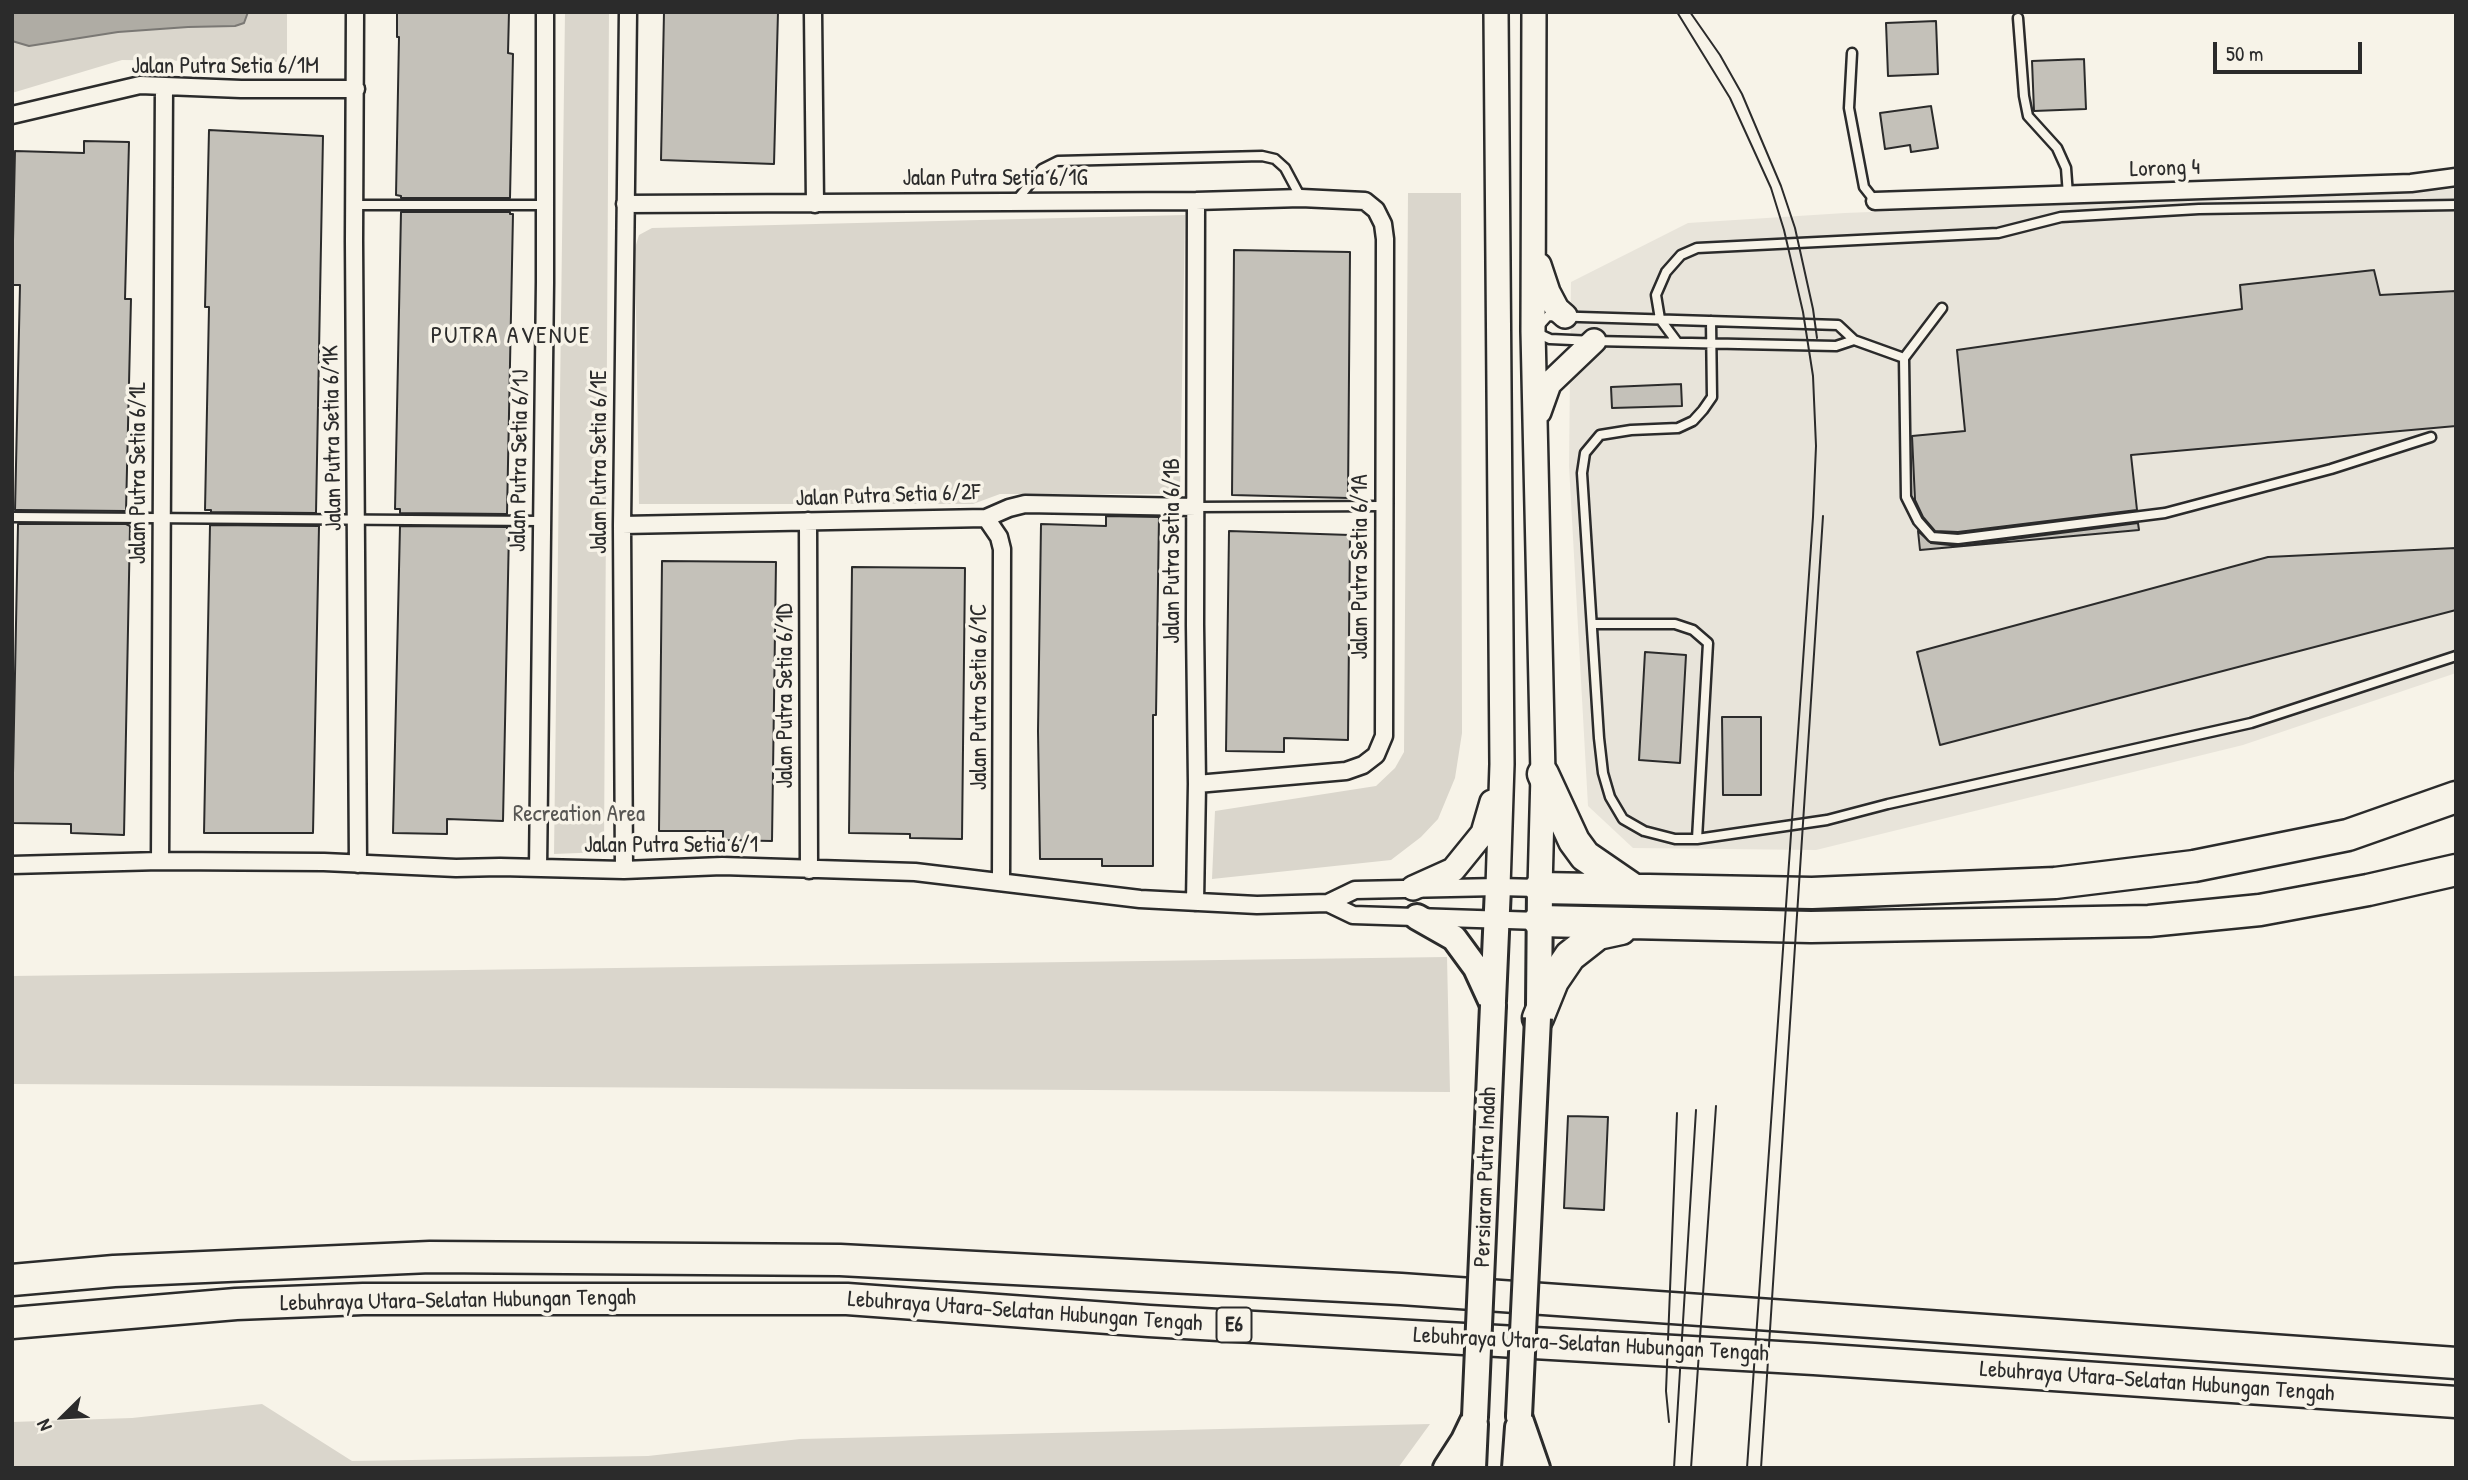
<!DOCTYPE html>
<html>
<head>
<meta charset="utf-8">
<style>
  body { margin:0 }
  #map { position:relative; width:2468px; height:1480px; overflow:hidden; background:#f7f3e8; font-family:"Patrick Hand",sans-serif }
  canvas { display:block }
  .frame { position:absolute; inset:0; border:14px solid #2b2b2b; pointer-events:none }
  .north { position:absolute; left:28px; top:1382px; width:70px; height:70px; -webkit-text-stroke:5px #f7f3e8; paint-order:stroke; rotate:246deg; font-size:19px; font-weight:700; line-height:28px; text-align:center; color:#2b2b2b }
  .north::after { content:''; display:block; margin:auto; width:24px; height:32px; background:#2b2b2b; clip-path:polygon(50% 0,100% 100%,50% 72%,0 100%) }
  .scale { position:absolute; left:2213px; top:42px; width:149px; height:32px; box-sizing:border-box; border:4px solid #2b2b2b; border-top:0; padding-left:9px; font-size:21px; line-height:24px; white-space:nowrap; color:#2b2b2b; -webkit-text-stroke:5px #f7f3e8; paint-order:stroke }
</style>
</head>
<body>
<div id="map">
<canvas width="2468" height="1480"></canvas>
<div class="frame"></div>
<div class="north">N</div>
<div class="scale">50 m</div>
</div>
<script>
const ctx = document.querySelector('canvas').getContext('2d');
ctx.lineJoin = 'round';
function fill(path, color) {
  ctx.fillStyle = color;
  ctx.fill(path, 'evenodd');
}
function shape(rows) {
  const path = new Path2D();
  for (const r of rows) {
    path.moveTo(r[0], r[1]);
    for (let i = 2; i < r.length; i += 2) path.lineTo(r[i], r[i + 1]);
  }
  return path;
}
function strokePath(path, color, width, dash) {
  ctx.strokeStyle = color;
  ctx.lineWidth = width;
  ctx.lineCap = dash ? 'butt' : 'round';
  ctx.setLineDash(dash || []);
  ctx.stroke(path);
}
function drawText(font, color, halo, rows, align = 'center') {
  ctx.font = font + ' "Patrick Hand",sans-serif';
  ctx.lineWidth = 7;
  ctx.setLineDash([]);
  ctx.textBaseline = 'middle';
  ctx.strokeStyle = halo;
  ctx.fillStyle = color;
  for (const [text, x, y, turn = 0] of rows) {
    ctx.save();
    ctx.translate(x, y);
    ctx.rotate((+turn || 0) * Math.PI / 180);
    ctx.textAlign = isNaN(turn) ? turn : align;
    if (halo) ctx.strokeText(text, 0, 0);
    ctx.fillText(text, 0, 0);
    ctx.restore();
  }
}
fill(shape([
  [2456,189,2456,673,2243,745,1816,850,1633,848,1588,806,1569,466,1571,282,1688,223,1845,213]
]), '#e8e4da');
fill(shape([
  [12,12,287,12,287,62,122,60,12,93],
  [565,12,609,12,604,852,554,854],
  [1408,193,1461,193,1462,733,1455,778,1438,819,1421,837,1391,860,1212,879,1215,811,1376,786,1395,768,1404,752],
  [1185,215,1180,494,1000,494,973,504,639,504,635,248,639,235,652,228],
  [1447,957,1450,1092,12,1084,12,976],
  [262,1404,352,1461,648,1456,800,1439,1430,1424,1398,1468,12,1468,12,1422,132,1418]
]), '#dad6cc');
const water = shape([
  [12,12,248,12,244,23,235,26,188,27,118,32,29,46,12,41,12,12]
]);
fill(water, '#afaca4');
strokePath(water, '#7a7874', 2);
const building = shape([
  [397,12,509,12,508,53,513,54,510,198,401,198,401,196,396,195,399,37,397,37,397,12],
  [664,12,778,12,774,164,661,160,664,12],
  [1936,21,1938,74,1888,76,1886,23,1936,21],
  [2084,59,2086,109,2034,111,2032,61,2084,59],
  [1931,106,1938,148,1911,152,1910,145,1885,149,1880,113,1931,106],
  [209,130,323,136,316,513,211,512,211,510,205,510,209,307,205,307,209,130],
  [84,141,129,142,125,299,131,299,126,511,18,510,15,510,20,285,12,285,15,151,84,153,84,141],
  [401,212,510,212,510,214,513,214,507,514,400,513,400,509,395,509,401,212],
  [1234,250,1350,252,1348,498,1232,495,1234,250],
  [2374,270,2380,295,2456,291,2456,426,2131,455,2137,510,1958,532,1935,531,1923,517,1915,500,1912,436,1965,431,1957,350,2242,309,2240,285,2374,270],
  [1681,384,1682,406,1612,408,1611,387,1681,384],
  [1106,516,1159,517,1156,715,1153,715,1153,866,1102,866,1102,859,1040,859,1038,731,1041,524,1106,526,1106,516],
  [2138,523,2139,530,1920,550,1918,531,1931,543,1959,546,2138,523],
  [18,524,126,524,130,526,124,835,71,833,71,824,12,823,18,524],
  [210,525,319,526,313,833,204,833,210,525],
  [400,526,507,527,507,530,509,530,503,821,447,819,447,834,393,833,400,526],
  [1229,531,1350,535,1348,740,1284,738,1284,752,1226,751,1229,531],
  [2456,548,2456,610,1940,745,1917,652,2268,557,2456,548],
  [662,561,776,562,772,841,723,840,723,831,659,831,662,561],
  [852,567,965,568,962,839,910,838,910,834,849,833,852,567],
  [1645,652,1686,655,1680,763,1639,760,1645,652],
  [1722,717,1761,717,1761,795,1723,795,1722,717],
  [1568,1116,1608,1117,1604,1210,1564,1208,1568,1116]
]);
fill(building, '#c4c1b9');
strokePath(building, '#2b2b2b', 2);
const lane = shape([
  [2018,18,2024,96,2028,116,2057,148,2066,168,2068,195],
  [1852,53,1849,108,1864,187,1875,201],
  [1016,201,1042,169,1058,161,1262,156,1275,159,1285,168,1301,198],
  [355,205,544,205],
  [1942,308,1904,358,1906,497,1918,521,1932,537,1958,539,2165,513,2331,469,2431,437],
  [1711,321,1712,397,1703,410,1693,421,1678,428,1631,430,1600,435,1585,453,1582,473,1599,738,1603,773,1610,797,1623,819,1644,831,1675,839,1697,839,1827,820,1888,804,2251,723,2456,656],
  [1539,326,1548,316,1838,325,1854,340,1904,358],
  [1537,333,1550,339,1594,341,1836,346,1854,340],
  [1677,342,1660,319,1656,295,1666,272,1681,255,1697,248,1998,233,2061,217,2199,209,2456,205],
  [1196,507,1383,506],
  [12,517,541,521],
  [1593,624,1675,624,1693,630,1708,643,1697,839]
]);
const street = shape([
  [355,12,354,241,358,864],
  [813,12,815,204],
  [12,115,140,85,241,89,356,89],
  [1875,201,2411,183,2456,177],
  [625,204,1196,201,1301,198,1365,201,1376,210,1383,224,1385,239,1384,736,1376,755,1363,765,1346,771,1197,784],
  [986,518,999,537,1002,549,1001,881],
  [808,521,809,870],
  [622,525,986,518,1009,508,1025,504,1196,507],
  [160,861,164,86],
  [12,865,160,861,324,862,456,868,500,867,624,870,722,866,915,872,1140,899,1257,905,1328,903,1355,890,1498,887,1540,888],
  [538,868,545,282,545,12],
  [624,870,622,525,628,12],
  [1195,902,1197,784,1195,625,1196,201],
  [1328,903,1353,915,1539,921]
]);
const secondary = shape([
  [1496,12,1502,764,1498,887],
  [1534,12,1533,331,1543,774,1540,888],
  [1539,265,1548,292,1557,309,1565,316],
  [1539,412,1549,384,1594,341],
  [1413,888,1453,870,1483,833,1492,802]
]);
const primary = shape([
  [1417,917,1454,938,1476,968,1493,1005],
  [1493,1001,1498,887],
  [1539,1006,1540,888],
  [1519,1416,1537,1468],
  [1446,1468,1464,1440,1475,1417],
  [1473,1468,1475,1424],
  [1515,1468,1518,1427]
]);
const highway = shape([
  [1543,774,1574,841,1585,856,1633,889],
  [1540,888,1812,893,2055,883,2194,866,2348,835,2456,797],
  [1539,921,1811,927,2149,921,2260,910,2368,890,2456,870],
  [1538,1018,1553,981,1570,956,1598,934,1621,929],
  [12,1280,114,1271,430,1257,840,1260,1401,1289,2456,1363],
  [12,1323,236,1304,363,1299,847,1299,1149,1321,1814,1359,2456,1402]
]);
strokePath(lane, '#2b2b2b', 13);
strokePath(street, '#2b2b2b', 21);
strokePath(secondary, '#2b2b2b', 28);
strokePath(primary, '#2b2b2b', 30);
strokePath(highway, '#2b2b2b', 35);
strokePath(lane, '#f7f3e8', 8);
strokePath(street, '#f7f3e8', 16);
strokePath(secondary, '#f7f3e8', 23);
strokePath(primary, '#f7f3e8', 24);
strokePath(highway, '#f7f3e8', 30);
strokePath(shape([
  [1677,12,1730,98,1771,188,1784,230,1803,312,1813,376,1816,446,1813,517,1747,1468],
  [1690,12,1720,55,1742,94,1781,186,1795,228,1813,309,1817,338],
  [1669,1422,1666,1391,1677,1113],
  [1674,1468,1696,1110],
  [1691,1468,1716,1106],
  [1761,1468,1823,516]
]), '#2b2b2b', 2);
const primaryBridge = shape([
  [1519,1416,1538,1018],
  [1475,1417,1493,1005]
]);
strokePath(primaryBridge, '#2b2b2b', 30, []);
strokePath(primaryBridge, '#f7f3e8', 24);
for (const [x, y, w] of [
  [1234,1325,35]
]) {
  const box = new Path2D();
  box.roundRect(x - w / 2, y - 17.5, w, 35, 5);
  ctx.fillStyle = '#f7f3e8';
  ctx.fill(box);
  strokePath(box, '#2b2b2b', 2);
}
drawText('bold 21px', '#2b2b2b', null, [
  ["E6",1234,1325]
]);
drawText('23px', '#2b2b2b', '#f7f3e8', [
  ["Jalan Putra Setia 6/1M",225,67],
  ["Lorong 4",2165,169,-2],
  ["Jalan Putra Setia 6/1G",995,179],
  ["Jalan Putra Setia 6/1K",333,438,-91],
  ["Jalan Putra Setia 6/1J",520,461,-89],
  ["Jalan Putra Setia 6/1E",600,462,-90],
  ["Jalan Putra Setia 6/1L",139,473,-90],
  ["Jalan Putra Setia 6/2F",888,496,-2],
  ["Jalan Putra Setia 6/1B",1173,551,-90],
  ["Jalan Putra Setia 6/1A",1361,567,-90],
  ["Jalan Putra Setia 6/1D",786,696,-90],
  ["Jalan Putra Setia 6/1C",980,697,-90],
  ["Jalan Putra Setia 6/1",671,846],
  ["Persiaran Putra Indah",1486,1177,-88],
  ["Lebuhraya Utara–Selatan Hubungan Tengah",458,1301,-1],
  ["Lebuhraya Utara–Selatan Hubungan Tengah",1025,1312,4],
  ["Lebuhraya Utara–Selatan Hubungan Tengah",1591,1345,3],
  ["Lebuhraya Utara–Selatan Hubungan Tengah",2157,1382,4]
]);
drawText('23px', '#575653', '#f7f3e8', [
  ["Recreation Area",579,815]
]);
ctx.letterSpacing = '2px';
drawText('24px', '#2b2b2b', '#f7f3e8', [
  ["PUTRA AVENUE",511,337]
]);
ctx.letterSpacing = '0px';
</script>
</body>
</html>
